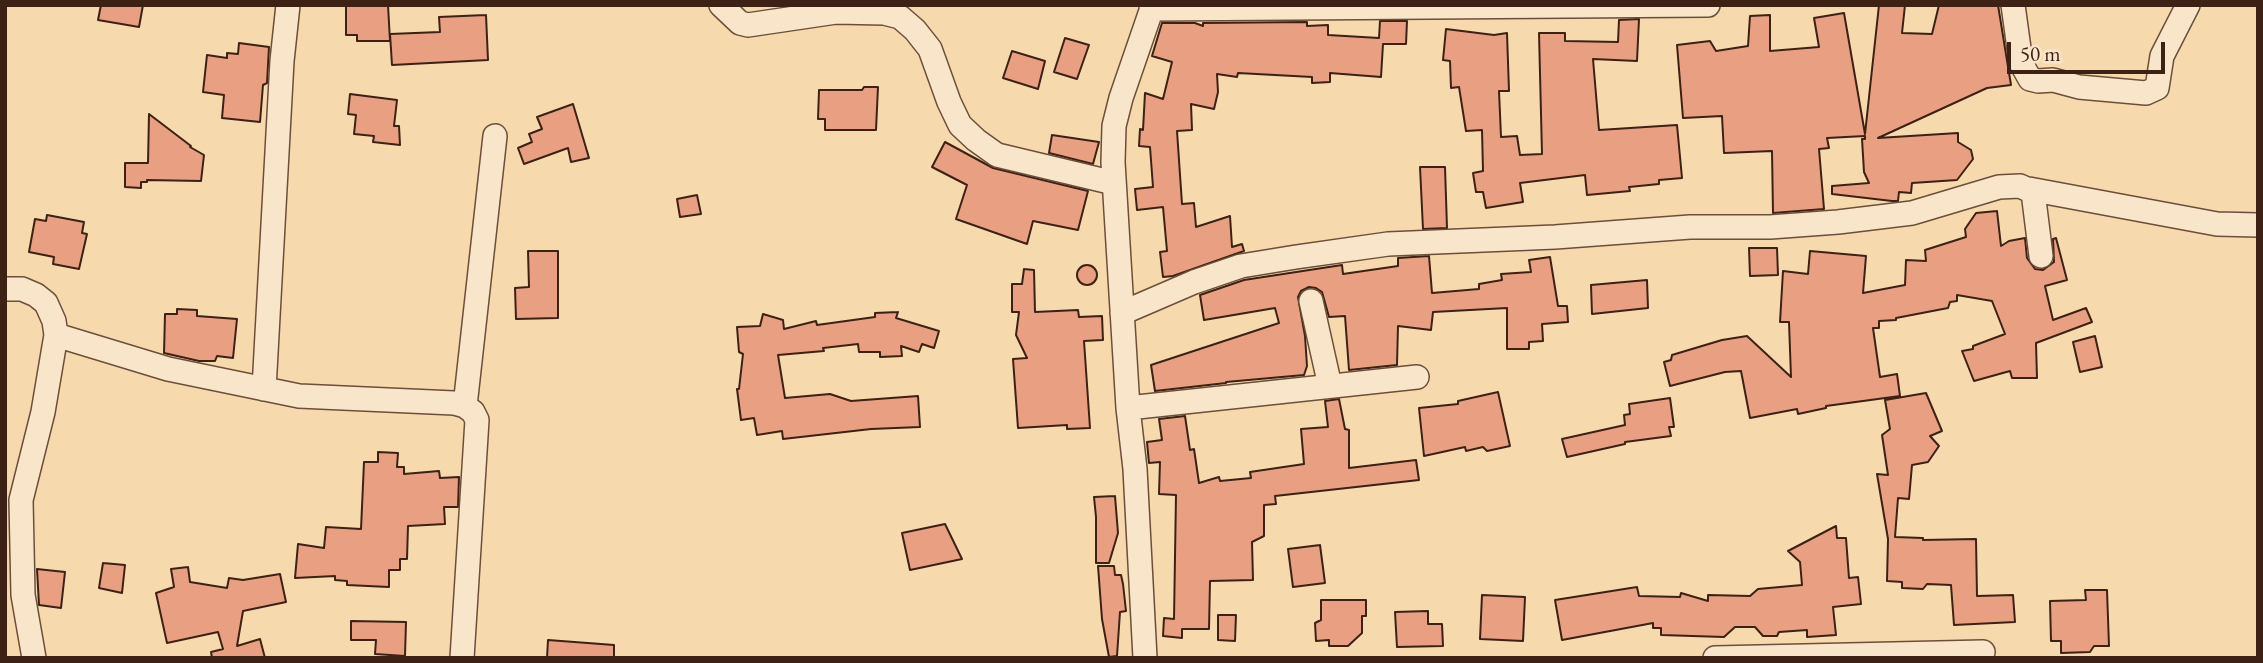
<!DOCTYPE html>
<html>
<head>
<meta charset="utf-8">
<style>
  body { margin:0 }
  #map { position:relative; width:2263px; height:663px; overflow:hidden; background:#f6d9ad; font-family:"EB Garamond",serif }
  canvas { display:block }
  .frame { position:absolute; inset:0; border:7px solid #3d2114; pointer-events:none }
  .scale { position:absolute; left:2007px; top:42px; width:158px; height:32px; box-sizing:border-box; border:4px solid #3d2114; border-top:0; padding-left:9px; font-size:21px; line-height:24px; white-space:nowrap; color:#3d2114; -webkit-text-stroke:5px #f9e6ca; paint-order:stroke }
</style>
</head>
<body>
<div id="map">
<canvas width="2263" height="663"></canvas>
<div class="frame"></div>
<div class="scale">50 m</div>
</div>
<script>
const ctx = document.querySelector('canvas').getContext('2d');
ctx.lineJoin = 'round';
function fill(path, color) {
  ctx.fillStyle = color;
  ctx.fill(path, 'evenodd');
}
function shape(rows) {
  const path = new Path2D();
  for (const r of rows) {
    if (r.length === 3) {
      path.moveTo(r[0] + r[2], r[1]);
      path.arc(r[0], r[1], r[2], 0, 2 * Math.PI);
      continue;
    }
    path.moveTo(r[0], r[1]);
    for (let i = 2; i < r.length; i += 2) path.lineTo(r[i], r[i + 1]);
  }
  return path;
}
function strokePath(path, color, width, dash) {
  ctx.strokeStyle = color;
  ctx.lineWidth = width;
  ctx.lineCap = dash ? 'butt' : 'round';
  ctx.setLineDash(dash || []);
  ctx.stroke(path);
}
const building = shape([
  [101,5,143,5,139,27,98,20,101,5],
  [346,5,388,5,390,41,357,41,357,35,346,35,346,5],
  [1879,5,1905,5,1902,33,1932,34,1939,5,1998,5,2011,85,1987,88,1878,138,1958,133,1958,142,1971,150,1973,159,1957,180,1912,183,1911,193,1899,192,1898,201,1892,201,1832,194,1832,186,1869,183,1864,172,1862,139,1865,139,1865,136,1827,138,1829,148,1819,149,1824,209,1773,213,1772,151,1724,153,1722,116,1683,118,1677,45,1710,41,1716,51,1748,46,1750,16,1770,15,1770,51,1819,47,1814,18,1844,13,1865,134,1879,5],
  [486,15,488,60,392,65,390,34,440,32,439,17,486,15],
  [1639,19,1637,61,1593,59,1599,130,1677,125,1682,178,1659,180,1659,184,1629,187,1630,191,1587,195,1585,175,1520,183,1523,202,1486,208,1483,192,1476,192,1473,173,1483,171,1482,130,1466,131,1459,87,1451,88,1450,61,1443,60,1446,29,1494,35,1507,33,1509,91,1499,91,1501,137,1517,136,1520,155,1542,154,1539,33,1565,33,1565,41,1618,42,1619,20,1639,19],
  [1380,21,1407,21,1406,44,1383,44,1381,77,1330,73,1330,82,1312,83,1312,77,1238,73,1237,77,1217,74,1218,92,1214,109,1191,104,1192,130,1177,131,1182,204,1194,203,1196,227,1230,216,1232,247,1242,244,1244,251,1173,276,1163,277,1160,252,1167,251,1163,207,1137,210,1135,189,1153,187,1150,147,1139,146,1140,129,1143,130,1145,93,1163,99,1172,62,1152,56,1162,23,1195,23,1203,26,1203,23,1307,22,1307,26,1328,25,1328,35,1379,38,1380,21],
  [1065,38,1089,45,1077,79,1054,72,1065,38],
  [239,43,269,47,267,83,263,85,260,122,222,118,224,95,203,92,207,55,227,58,227,53,238,54,239,43],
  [1012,51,1045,61,1038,89,1003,78,1012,51],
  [864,87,878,87,876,130,825,130,825,119,818,119,819,90,862,90,864,87],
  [350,94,397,100,394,126,399,126,400,145,373,142,374,136,354,134,356,115,348,114,350,94],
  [573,104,589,158,571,162,568,148,524,164,518,148,532,142,529,134,542,129,537,117,573,104],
  [149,114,191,146,190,147,204,155,201,181,147,180,147,182,141,182,141,188,125,187,125,163,148,163,149,114],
  [1052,135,1099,142,1093,164,1049,153,1052,135],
  [945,142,993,168,1088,191,1078,230,1033,221,1027,244,956,219,967,185,932,167,945,142],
  [1420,167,1445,167,1447,228,1423,229,1420,167],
  [697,195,701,214,680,217,677,199,697,195],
  [1997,211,2001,246,2009,241,2025,238,2027,258,2035,269,2043,270,2054,262,2053,239,2056,238,2067,280,2045,286,2053,320,2086,308,2092,322,2036,343,2037,378,2012,378,2010,371,1974,381,1962,351,1973,349,1973,346,2005,334,1992,301,1957,295,1957,301,1950,302,1948,308,1896,318,1896,320,1879,321,1879,328,1873,328,1880,377,1897,374,1900,396,1826,406,1826,408,1798,414,1797,409,1750,418,1741,371,1725,372,1670,386,1664,362,1671,360,1672,355,1722,340,1747,336,1791,377,1789,322,1780,322,1783,271,1808,274,1810,251,1866,256,1863,293,1905,285,1906,260,1926,261,1925,250,1966,237,1965,229,1976,213,1997,211],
  [47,215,84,222,82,233,87,234,79,269,53,264,54,257,29,252,35,219,46,221,47,215],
  [1749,248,1777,248,1778,275,1750,276,1749,248],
  [528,251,558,251,558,318,516,319,515,288,529,287,528,251],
  [1429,256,1432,293,1479,289,1479,284,1502,280,1501,274,1531,272,1529,260,1550,257,1558,306,1567,306,1568,322,1542,324,1543,341,1529,342,1529,349,1507,349,1507,308,1433,312,1431,330,1398,326,1397,365,1349,370,1345,316,1329,317,1322,292,1316,288,1309,287,1301,291,1298,297,1305,336,1307,366,1304,375,1226,382,1226,383,1155,391,1151,365,1279,323,1275,308,1204,320,1200,295,1244,280,1342,265,1343,274,1398,266,1398,258,1429,256],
  [1087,275,10],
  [1024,269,1034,270,1035,312,1078,310,1079,317,1102,316,1103,340,1084,341,1090,428,1067,429,1067,425,1018,428,1013,359,1027,358,1016,335,1019,312,1012,312,1012,284,1022,284,1024,269],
  [1647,280,1648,308,1592,314,1591,285,1647,280],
  [177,309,197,310,197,316,237,319,233,358,217,356,215,361,199,361,164,353,165,314,177,314,177,309],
  [898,312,896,318,939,331,934,348,922,344,919,352,901,346,902,356,880,357,880,352,859,352,858,344,823,348,824,351,778,355,785,398,830,394,851,401,918,396,920,427,871,429,783,439,782,431,757,435,754,418,741,420,737,389,739,389,743,354,739,352,737,327,760,326,763,314,783,320,784,329,816,321,817,325,875,317,875,313,898,312],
  [2095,336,2102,367,2080,372,2073,342,2095,336],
  [1498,392,1510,446,1487,451,1483,447,1466,451,1465,447,1424,456,1419,408,1458,404,1458,401,1498,392],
  [1926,393,1942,431,1930,436,1939,446,1928,462,1912,465,1909,499,1898,498,1895,537,1923,538,1923,540,1976,539,1977,596,2013,595,2015,622,1954,625,1951,585,1927,584,1923,589,1902,588,1902,582,1887,581,1888,539,1877,474,1888,475,1882,435,1890,429,1885,400,1926,393],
  [1670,398,1674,427,1669,427,1671,436,1625,442,1625,444,1567,457,1562,439,1625,425,1624,415,1630,414,1629,404,1670,398],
  [1339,399,1345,429,1349,430,1349,468,1416,460,1419,480,1275,496,1276,504,1264,505,1264,536,1252,542,1253,580,1210,581,1209,629,1182,629,1182,638,1163,636,1164,618,1174,619,1176,495,1159,494,1160,462,1149,463,1147,442,1162,440,1159,419,1185,416,1190,450,1194,449,1199,483,1219,477,1220,481,1251,478,1250,472,1304,464,1301,429,1328,427,1325,401,1339,399],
  [378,452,398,453,397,467,404,467,404,474,439,471,440,478,459,477,458,507,444,507,445,524,408,526,407,559,400,559,400,570,389,570,389,587,347,585,347,581,335,580,335,576,295,578,298,544,324,548,326,527,361,529,364,462,378,462,378,452],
  [1115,496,1118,533,1109,563,1096,563,1096,517,1094,497,1115,496],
  [945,524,962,559,910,570,902,533,945,524],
  [1836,526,1837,538,1846,538,1849,578,1858,577,1861,604,1833,607,1836,635,1807,637,1807,630,1779,632,1777,636,1763,636,1755,627,1735,627,1724,637,1661,635,1661,628,1653,628,1653,623,1562,640,1555,600,1637,587,1639,596,1680,597,1681,593,1708,601,1708,595,1750,596,1758,589,1802,585,1800,562,1788,551,1836,526],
  [1320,545,1325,583,1293,587,1288,549,1320,545],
  [103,563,125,565,122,593,99,588,103,563],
  [1098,566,1114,566,1115,575,1121,575,1123,584,1126,611,1120,612,1117,656,1109,657,1102,619,1098,566],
  [188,567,190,582,227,588,229,578,243,580,280,574,286,602,243,611,237,646,260,639,265,658,212,658,211,652,223,649,218,632,167,643,156,593,174,587,171,569,188,567],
  [37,569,65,572,61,608,39,605,37,569],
  [2085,590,2107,590,2109,646,2094,646,2090,652,2061,653,2061,641,2051,641,2050,601,2086,600,2085,590],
  [1482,595,1525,597,1523,641,1480,639,1482,595],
  [1321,600,1366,600,1366,616,1362,616,1362,633,1348,646,1329,646,1329,640,1316,641,1315,623,1321,620,1321,600],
  [1428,611,1428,624,1442,624,1443,646,1397,647,1395,612,1428,611],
  [1218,615,1236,615,1235,641,1218,640,1218,615],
  [351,621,406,622,405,656,375,654,376,640,351,640,351,621],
  [548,640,614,645,614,658,547,658,548,640]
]);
fill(building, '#e9a082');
strokePath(building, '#3d2114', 2);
const street = shape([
  [721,5,740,23,748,25,836,12,884,13,900,17,915,30,930,49,949,102,960,125,976,140,997,155,1114,183],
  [2013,5,2021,63,2030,79,2038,81,2053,80,2079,87,2146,93,2157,88,2162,56,2188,5],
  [1151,9,1708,5],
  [2029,189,2217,224,2258,225],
  [5,289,22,289,36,295,46,303,54,321,56,335,43,412,21,500,23,595,34,658],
  [1311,301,1330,386],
  [1122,313,1194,282,1241,266,1296,257,1388,244,1555,237,1690,227,1770,227,1838,222,1912,213,1999,187,2020,186,2033,192,2041,256],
  [56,335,168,369,299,396,454,403,465,406,473,412,477,420,462,658],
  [264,389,282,61,288,5],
  [465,406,495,136],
  [1128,408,1417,377],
  [1145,658,1135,469,1128,408,1113,162,1114,126,1121,98,1153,5],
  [1715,658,1983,652]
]);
strokePath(street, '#6b4f3a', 26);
strokePath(street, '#f9e6ca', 23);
</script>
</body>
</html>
